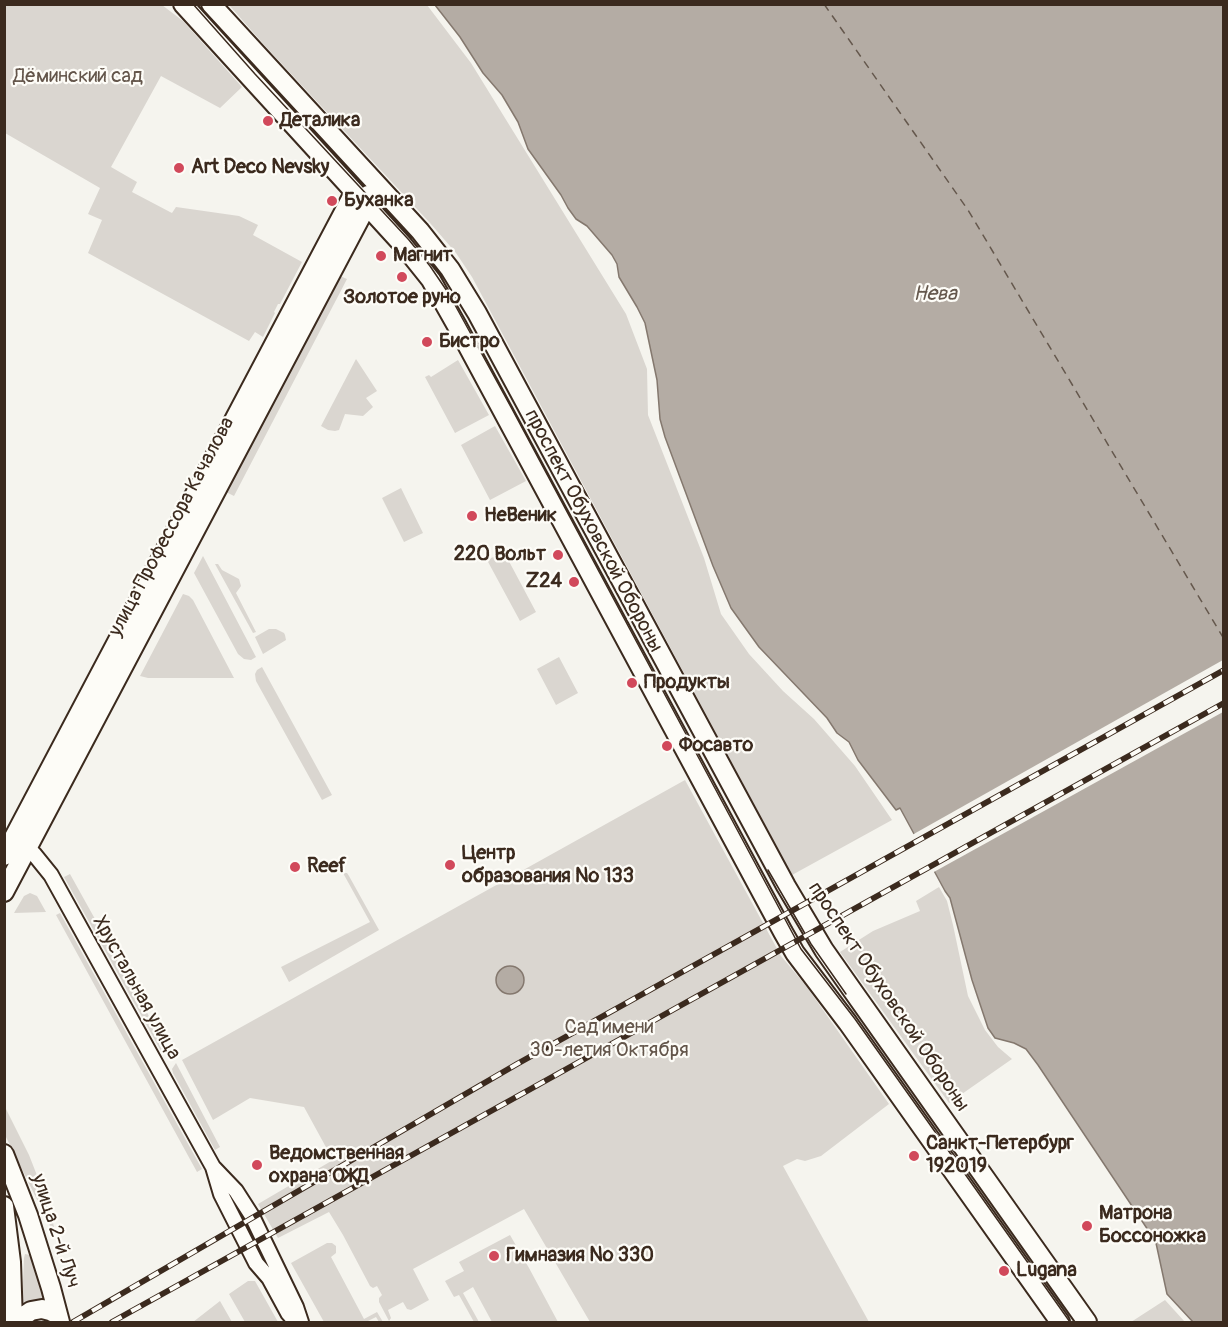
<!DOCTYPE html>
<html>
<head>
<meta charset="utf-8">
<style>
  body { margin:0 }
  #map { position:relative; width:1228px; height:1327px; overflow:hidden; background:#f5f4ee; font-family:Pangolin,sans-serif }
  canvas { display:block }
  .frame { position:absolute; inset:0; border:6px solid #3b2a1e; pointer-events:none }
</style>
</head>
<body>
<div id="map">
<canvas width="1228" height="1327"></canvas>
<div class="frame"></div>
</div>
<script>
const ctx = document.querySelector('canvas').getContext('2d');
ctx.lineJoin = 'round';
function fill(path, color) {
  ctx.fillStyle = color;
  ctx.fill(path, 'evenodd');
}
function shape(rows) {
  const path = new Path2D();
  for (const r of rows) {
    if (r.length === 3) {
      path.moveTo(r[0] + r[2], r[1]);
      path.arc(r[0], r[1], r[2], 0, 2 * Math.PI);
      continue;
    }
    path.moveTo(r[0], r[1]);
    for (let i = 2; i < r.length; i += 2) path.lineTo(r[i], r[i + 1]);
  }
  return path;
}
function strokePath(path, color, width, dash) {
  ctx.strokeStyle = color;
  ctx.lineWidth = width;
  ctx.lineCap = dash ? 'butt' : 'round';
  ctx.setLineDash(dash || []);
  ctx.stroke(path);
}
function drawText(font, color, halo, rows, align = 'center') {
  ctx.font = font + ' Pangolin,sans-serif';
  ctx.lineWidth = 4.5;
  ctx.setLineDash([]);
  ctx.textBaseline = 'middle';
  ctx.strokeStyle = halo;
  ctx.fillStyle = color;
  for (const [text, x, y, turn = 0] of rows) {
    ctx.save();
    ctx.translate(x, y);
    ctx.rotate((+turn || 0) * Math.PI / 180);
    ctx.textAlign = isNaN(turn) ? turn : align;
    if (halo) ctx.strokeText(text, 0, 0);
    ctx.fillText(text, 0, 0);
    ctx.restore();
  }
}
fill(shape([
  [5,4,162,5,183,21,242,87,220,108,161,76,111,167,137,182,132,192,170,212,172,213,176,207,239,216,258,225,253,235,302,262,280,304,278,304,274,312,275,313,263,337,255,332,249,341,88,253,102,220,88,214,100,188,5,133],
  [229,5,427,5,471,63,626,314,647,369,648,415,704,558,721,614,749,654,783,691,814,719,855,766,892,820,792,875,472,277,456,253,430,223,266,47],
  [340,276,347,279,234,496,226,492],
  [356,359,377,391,366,398,373,407,363,416,345,414,339,430,335,431,328,430,321,426],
  [458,360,489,415,455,433,425,377,429,375,431,377],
  [495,426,526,481,490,500,461,445],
  [401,488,423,533,404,542,382,498],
  [504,552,536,612,520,621,487,560],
  [203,556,256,657,251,660,244,659,238,654,194,573],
  [215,564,218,564,222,570,239,579,241,586,236,593,256,632,253,633],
  [183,594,189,596,193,600,234,678,148,678,140,676],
  [269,629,276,629,284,633,285,635,286,640,263,654,255,637],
  [559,657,578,693,556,705,537,669],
  [262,667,332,795,322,800,256,681,255,674,257,670],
  [685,780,781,956,807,987,889,1104,821,1156,805,1161,797,1159,783,1166,869,1322,590,1322,524,1209,413,1269,429,1300,411,1310,407,1309,403,1302,388,1310,391,1318,389,1321,379,1302,379,1298,382,1295,377,1286,373,1288,370,1286,343,1235,329,1212,278,1238,258,1204,333,1160,304,1107,250,1098,213,1120,182,1060],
  [343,873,347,873,349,876,379,930,289,982,281,967,370,922],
  [70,874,170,1054,163,1054,161,1051,64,877],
  [939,887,947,901,953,925,968,996,985,1030,998,1047,1012,1059,949,1103,840,952,873,931,920,911,916,901],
  [30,893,37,896,46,912,14,913,24,896],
  [60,913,202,1169,197,1172,56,915],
  [176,1063,220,1147,215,1150,173,1073,172,1069],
  [4,1105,29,1155,49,1206,54,1227,51,1228,5,1135],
  [510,1235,529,1268,558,1322,492,1322,473,1287,463,1293,479,1322,474,1322,459,1295,454,1297,445,1281,464,1271,459,1262],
  [327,1243,332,1243,336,1246,336,1253,331,1257,364,1319,377,1312,383,1322,379,1322,376,1317,366,1322,324,1322,291,1263],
  [25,1254,30,1255,44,1301,34,1302,22,1306,24,1258],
  [248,1281,255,1281,278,1322,245,1322,229,1294],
  [1165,1300,1185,1322,1131,1322],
  [220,1301,232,1322,193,1322]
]), '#dad6d0');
const water = shape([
  [435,5,1223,5,1223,1322,1193,1322,1167,1294,1156,1243,1152,1236,1038,1065,1026,1049,1014,1043,995,1038,988,1028,972,980,950,898,945,891,900,808,896,810,858,760,849,742,837,733,827,718,759,647,731,608,713,566,665,437,660,419,657,380,645,323,637,307,619,277,617,264,612,255,587,226,576,219,568,208,561,195,528,149,518,122,502,95,483,73,460,37,435,5],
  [510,980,14]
]);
fill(water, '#b4aca4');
strokePath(water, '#84786e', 1.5);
fill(shape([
  [1223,660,1223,712,932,873,912,835]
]), '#f5f4ee');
strokePath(shape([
  [824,4,968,210,1224,639]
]), '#65584d', 1.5, [8, 6]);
const minor = shape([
  [22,842,34,854,51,875,213,1167,221,1194,256,1263,269,1278,288,1313,296,1322],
  [214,1168,236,1191,252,1216,296,1307,301,1322]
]);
const major = shape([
  [183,4,403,245,431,280,457,326,783,932,795,953,848,1023,1060,1322],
  [211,4,420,231,450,269,477,313,786,886,824,950,850,987,1087,1322],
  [4,856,354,193],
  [4,892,367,205,368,195],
  [4,1154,28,1215,51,1288,60,1322],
  [4,1206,11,1262,13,1322],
  [15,1322,31,1311,42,1309,50,1311,58,1315]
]);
strokePath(minor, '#3b2a1e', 18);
strokePath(major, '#3b2a1e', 22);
strokePath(minor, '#fdfcf7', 14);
strokePath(major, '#fdfcf7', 18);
strokePath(shape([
  [193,4,255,74,409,240,430,266,449,294,512,409,801,949,855,1019,1070,1322],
  [768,870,811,944,846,994]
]), '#3b2a1e', 1.5);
const rail = shape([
  [73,1322,517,1064,1224,670],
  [112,1322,1224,703]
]);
strokePath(rail, '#3b2a1e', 6);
strokePath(rail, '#fdfcf7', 4, [11]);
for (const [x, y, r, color] of [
  [268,121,6,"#d1495b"],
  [179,168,6,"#d1495b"],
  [332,201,6,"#d1495b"],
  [381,256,6,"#d1495b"],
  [402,277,6,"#d1495b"],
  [427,342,6,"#d1495b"],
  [472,516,6,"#d1495b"],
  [558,555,6,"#d1495b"],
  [574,582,6,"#d1495b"],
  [632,683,6,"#d1495b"],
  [667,746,6,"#d1495b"],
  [450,865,6,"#d1495b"],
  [295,867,6,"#d1495b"],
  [914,1156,6,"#d1495b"],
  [257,1165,6,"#d1495b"],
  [1087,1226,6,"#d1495b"],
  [494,1256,6,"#d1495b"],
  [1004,1271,6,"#d1495b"]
]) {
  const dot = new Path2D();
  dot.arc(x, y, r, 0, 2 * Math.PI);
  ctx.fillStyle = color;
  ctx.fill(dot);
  strokePath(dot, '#fdfcf7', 2);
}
drawText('20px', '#63554a', '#fdfcf7', [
  ["Дёминский сад",78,77],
  ["Сад имени",609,1028],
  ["30-летия Октября",609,1051]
]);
drawText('bold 20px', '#3b2a1e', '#fdfcf7', [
  ["Деталика",280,121],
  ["Art Deco Nevsky",191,168],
  ["Буханка",344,201],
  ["Магнит",393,256],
  ["Золотое руно",402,298,"center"],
  ["Бистро",439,342],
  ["НеВеник",484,516],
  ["220 Вольт",546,555,"right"],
  ["Z24",562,582,"right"],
  ["Продукты",644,683],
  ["Фосавто",679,746],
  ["Центр",462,854],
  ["образования № 133",462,877],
  ["Reef",307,867],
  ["Санкт-Петербург",926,1144],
  ["192019",926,1167],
  ["Ведомственная",269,1154],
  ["охрана ОЖД",269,1177],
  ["Матрона",1099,1214],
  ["Боссоножка",1099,1237],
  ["Гимназия № 330",506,1256],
  ["Lugana",1016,1271]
], 'left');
drawText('20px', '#3b2a1e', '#fdfcf7', [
  ["улица Профессора Качалова",172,527,-62],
  ["проспект Обуховской Обороны",593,531,62],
  ["Хрустальная улица",136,988,61],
  ["проспект Обуховской Обороны",888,997,56],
  ["улица 2-й Луч",55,1231,72]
]);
drawText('italic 21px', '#65584d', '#fdfcf7', [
  ["Нева",935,295]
]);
</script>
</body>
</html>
